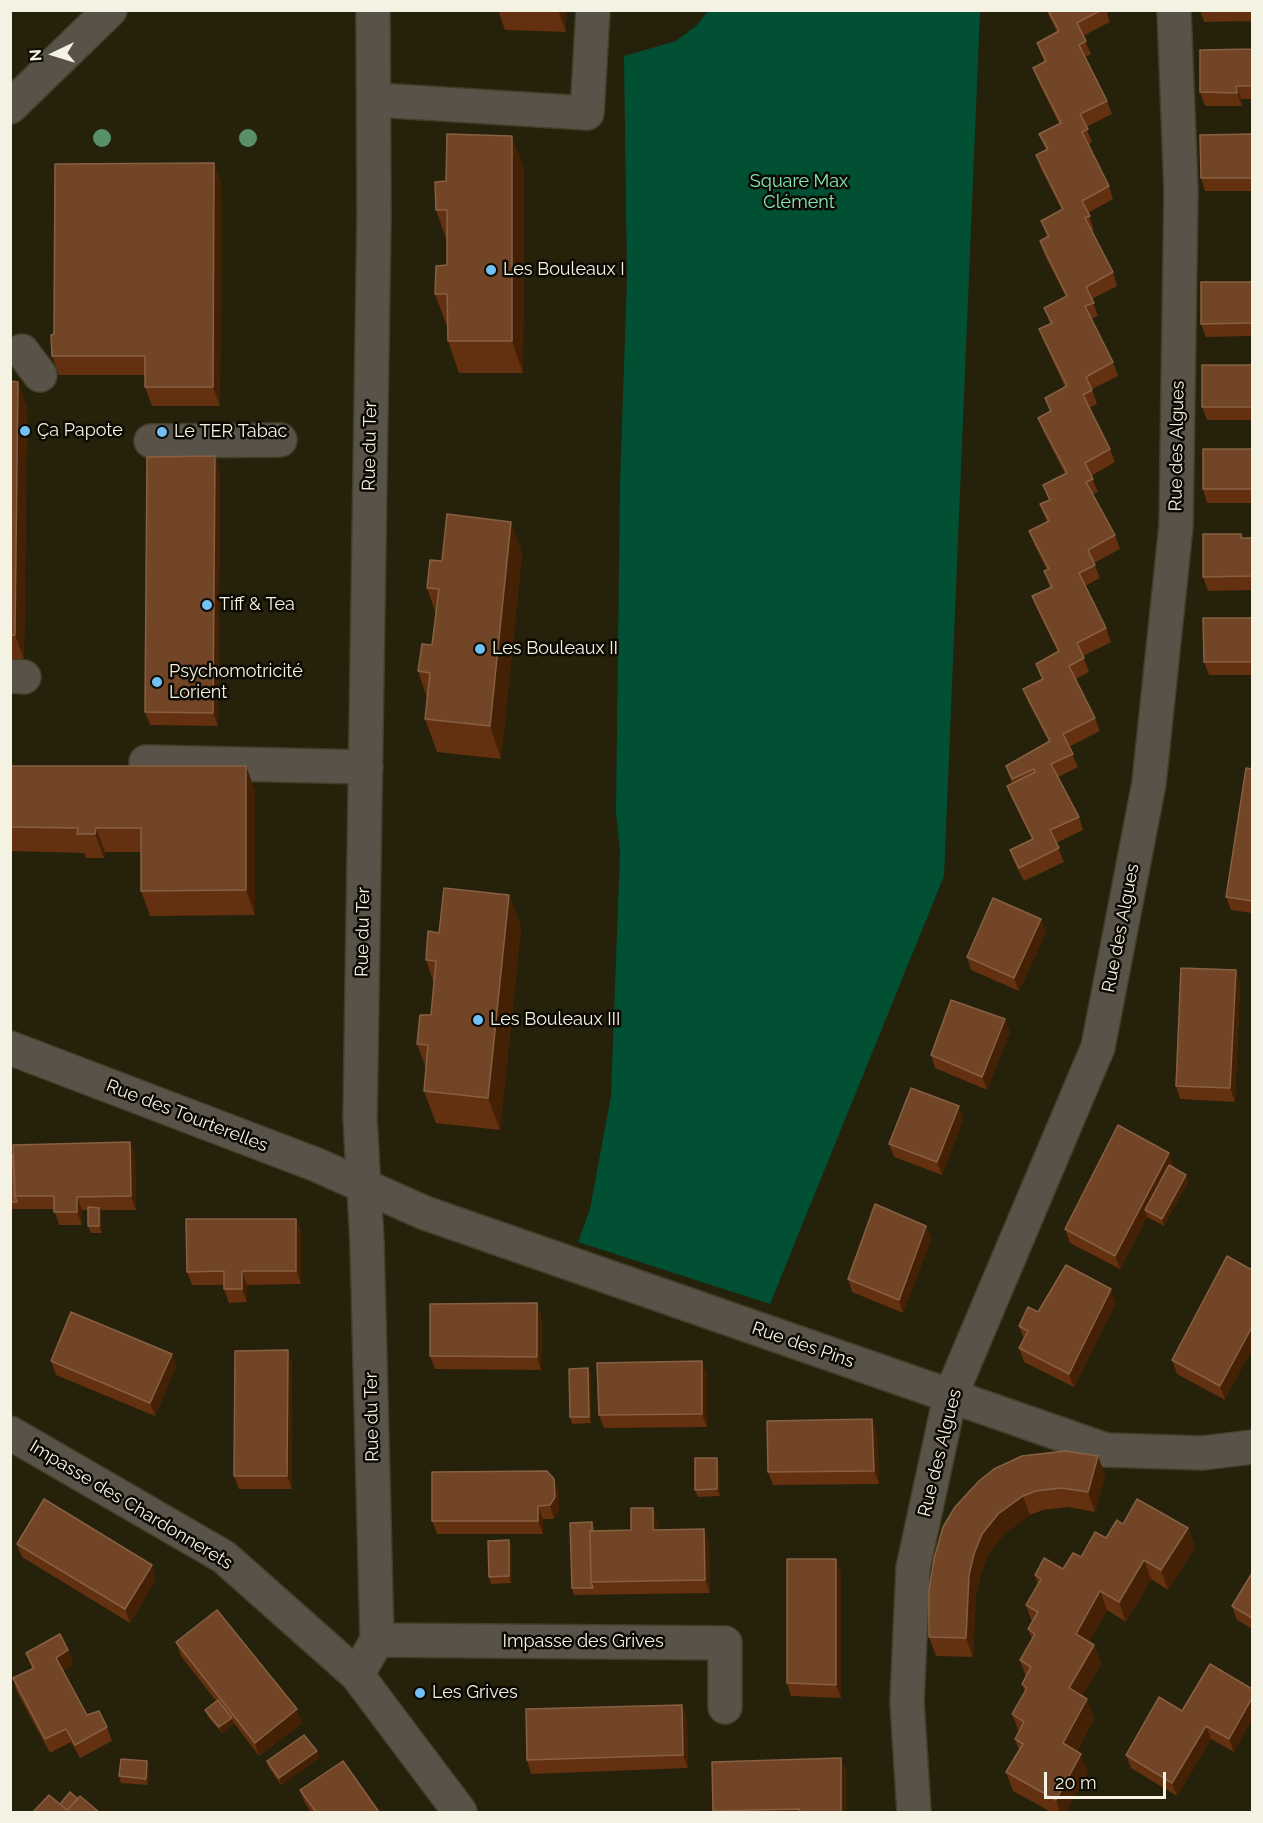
<!DOCTYPE html>
<html>
<head>
<meta charset="utf-8">
<style>
  body { margin:0 }
  #map { position:relative; width:1263px; height:1823px; overflow:hidden; background:#25210a; font-family:Raleway,sans-serif }
  canvas { display:block }
  .frame { position:absolute; inset:0; border:12px solid #f4f2e3; pointer-events:none }
  .north { position:absolute; left:24px; top:24px; width:60px; height:60px; -webkit-text-stroke:4px #0c0a03; paint-order:stroke; rotate:266deg; font-size:16px; font-weight:700; line-height:24px; text-align:center; color:#f4f2e3 }
  .north::after { content:''; display:block; margin:auto; width:21px; height:27px; background:#f4f2e3; clip-path:polygon(50% 0,100% 100%,50% 72%,0 100%) }
  .scale { position:absolute; left:1044px; top:1772px; width:122px; height:27px; box-sizing:border-box; border:3px solid #f4f2e3; border-top:0; padding-left:8px; font-size:18px; line-height:21px; white-space:nowrap; color:#f4f2e3; -webkit-text-stroke:4px #0c0a03; paint-order:stroke }
</style>
</head>
<body>
<div id="map">
<canvas width="1263" height="1823"></canvas>
<div class="frame"></div>
<div class="north">N</div>
<div class="scale">20 m</div>
</div>
<script>
const ctx = document.querySelector('canvas').getContext('2d');
ctx.lineJoin = 'round';
function fill(path, color) {
  ctx.fillStyle = color;
  ctx.fill(path, 'evenodd');
}
function shape(rows) {
  const path = new Path2D();
  for (const r of rows) {
    path.moveTo(r[0], r[1]);
    for (let i = 2; i < r.length; i += 2) path.lineTo(r[i], r[i + 1]);
  }
  return path;
}
function strokePath(path, color, width, dash) {
  ctx.strokeStyle = color;
  ctx.lineWidth = width;
  ctx.lineCap = dash ? 'butt' : 'round';
  ctx.setLineDash(dash || []);
  ctx.stroke(path);
}
function drawText(font, color, halo, rows, align = 'center') {
  ctx.font = font + ' Raleway,sans-serif';
  ctx.lineWidth = 5;
  ctx.setLineDash([]);
  ctx.textBaseline = 'middle';
  ctx.strokeStyle = halo;
  ctx.fillStyle = color;
  for (const [text, x, y, turn = 0] of rows) {
    ctx.save();
    ctx.translate(x, y);
    ctx.rotate((+turn || 0) * Math.PI / 180);
    ctx.textAlign = isNaN(turn) ? turn : align;
    if (halo) ctx.strokeText(text, 0, 0);
    ctx.fillText(text, 0, 0);
    ctx.restore();
  }
}
fill(shape([
  [708,11,980,11,944,876,770,1304,578,1242,590,1209,611,1096,620,852,616,813,620,484,627,279,624,56,676,41,696,26]
]), '#015033');
const minor = shape([
  [373,10,374,217,360,1119,367,1242,377,1640,357,1675,460,1812],
  [376,100,587,113,593,10],
  [10,107,110,10],
  [22,351,40,375],
  [151,441,280,440],
  [10,676,24,677],
  [146,762,366,767],
  [10,1048,317,1165,425,1213,1106,1450,1203,1453,1252,1447],
  [10,1433,224,1557,357,1675],
  [377,1640,725,1643,725,1707],
  [914,1812,907,1702,913,1568,950,1397,1098,1047,1149,783,1176,526,1181,191,1174,10]
]);
strokePath(minor, '#423e28', 36);
strokePath(minor, '#595249', 33);
ctx.fillStyle = '#589069';
for (const [x, y] of [
  [102,138],
  [248,138]
]) {
  ctx.beginPath();
  ctx.arc(x, y, 9, 0, 2 * Math.PI);
  ctx.fill();
}
fill(shape([
  [498,10,566,10,566,32,505,30],
  [1046,10,1106,10,1110,22,1083,36,1091,54,1085,57,1107,101,1112,114,1086,127,1092,142,1089,144,1109,186,1113,199,1088,213,1094,230,1091,231,1113,272,1117,286,1092,299,1098,316,1091,319,1113,362,1118,376,1092,389,1097,404,1089,408,1110,449,1115,462,1091,476,1098,492,1093,494,1115,535,1120,549,1094,563,1100,578,1085,586,1106,628,1111,642,1083,656,1089,672,1076,679,1095,718,1100,731,1069,747,1078,767,1058,777,1079,817,1083,830,1056,843,1064,862,1024,881,1015,864,1010,850,1032,839,1012,799,1007,786,1012,783,1006,766,1049,742,1028,702,1023,689,1042,680,1036,664,1058,652,1037,609,1032,596,1050,588,1044,571,1047,570,1034,544,1029,531,1047,522,1040,504,1049,500,1043,485,1065,474,1043,431,1038,418,1050,412,1045,398,1065,387,1044,342,1039,329,1050,324,1044,308,1066,297,1044,254,1040,241,1047,237,1041,221,1062,210,1041,169,1036,155,1046,150,1039,134,1059,124,1038,81,1033,68,1044,62,1037,43,1057,32],
  [1200,10,1252,10,1252,99,1241,99,1242,106,1205,106,1200,92,1252,49,1252,21,1204,22],
  [1252,134,1252,191,1205,191,1201,178],
  [214,163,221,183,220,406,152,406,145,387,145,375,59,375,52,356,54,334],
  [524,168,523,373,459,373,448,341,447,326,435,294,447,265,447,241,436,210,446,181],
  [1252,282,1252,336,1206,337,1201,324],
  [1252,365,1252,420,1207,420,1202,407],
  [10,381,27,406,24,659,10,659],
  [1252,449,1252,503,1207,503,1203,489],
  [215,456,220,470,218,726,150,725,145,712],
  [511,522,522,554,501,759,437,752,425,719,427,698,418,671,432,645,436,614,427,588,442,561],
  [1241,534,1243,538,1252,538,1252,590,1208,591,1203,577],
  [1252,618,1252,675,1209,675,1204,662],
  [10,766,246,766,255,791,255,915,150,916,141,891,141,852,105,852,104,858,86,858,84,853,10,851],
  [1252,769,1252,913,1231,910,1226,897],
  [509,895,521,927,500,1130,436,1123,424,1091,426,1068,417,1044,431,1015,434,983,426,960,439,933],
  [1041,919,1046,932,1019,991,971,970,967,957],
  [1236,970,1240,984,1235,1102,1180,1099,1176,1086],
  [1010,1032,987,1090,935,1068,931,1055],
  [963,1119,942,1175,894,1157,889,1144],
  [130,1142,135,1156,136,1210,99,1210,101,1214,102,1233,91,1233,88,1226,88,1210,82,1210,82,1225,59,1225,54,1209,10,1209,10,1155],
  [1174,1166,1173,1167,1188,1182,1164,1226,1147,1217,1120,1269,1070,1243,1065,1229],
  [296,1219,301,1232,301,1284,247,1285,247,1302,229,1303,224,1289,224,1285,192,1285,187,1272],
  [926,1226,931,1239,903,1313,852,1292,848,1279],
  [1227,1256,1225,1400,1177,1374,1172,1360],
  [1116,1302,1074,1387,1024,1362,1019,1348,1024,1339,1019,1326,1038,1312],
  [542,1317,541,1370,435,1369,430,1356],
  [172,1354,176,1367,155,1416,56,1375,51,1361],
  [292,1363,292,1489,239,1489,234,1476],
  [588,1368,591,1375,591,1423,572,1424,570,1417],
  [707,1374,707,1427,604,1428,599,1415],
  [877,1432,879,1484,773,1485,768,1472],
  [1098,1456,1105,1476,1095,1512,1068,1507,1043,1510,1030,1515,1005,1533,989,1553,981,1573,976,1594,973,1657,936,1656,929,1637,943,1527],
  [719,1465,720,1496,698,1497,695,1490],
  [559,1492,559,1511,554,1519,543,1519,543,1534,437,1534,432,1521],
  [592,1522,595,1531,631,1530,658,1522,658,1530,704,1529,709,1542,710,1593,574,1595,572,1588],
  [1123,1524,1188,1528,1195,1547,1168,1590,1151,1579,1126,1622,1107,1610,1089,1642,1094,1645,1101,1664,1082,1696,1094,1718,1077,1751,1088,1773,1066,1812,1051,1812,1013,1791,1006,1772,1019,1750,1015,1739,1019,1732,1012,1714,1025,1692,1022,1684,1026,1677,1020,1660,1032,1639,1028,1629,1032,1622,1026,1605,1038,1585,1035,1575,1063,1569,1081,1557],
  [17,1544,156,1579,130,1623,22,1557],
  [512,1547,511,1583,491,1584,489,1577],
  [841,1573,841,1698,791,1696,787,1683],
  [1252,1573,1252,1629,1237,1620,1232,1606],
  [176,1642,302,1723,259,1756,234,1723,234,1724,222,1733,208,1717,205,1710,216,1701,181,1656],
  [68,1650,73,1664,63,1670,87,1715,107,1727,112,1741,80,1758,71,1742,50,1753,17,1692,13,1678,32,1669,26,1653],
  [1210,1664,1234,1752,1211,1739,1177,1796,1131,1768,1126,1755,1182,1711],
  [687,1718,688,1768,531,1774,527,1760],
  [317,1751,319,1758,281,1785,269,1768,267,1761],
  [841,1758,846,1772,846,1812,714,1812,713,1811],
  [149,1767,148,1785,121,1783,119,1776],
  [300,1790,379,1812,311,1812,305,1803]
]), '#633010');
fill(shape([
  [558,10,566,10,566,32],
  [1236,86,1241,99,1242,106,1237,93],
  [512,136,524,168,523,373,512,341],
  [214,163,221,183,220,406,213,387],
  [18,382,27,406,24,659,15,635],
  [215,456,220,470,218,726,213,713],
  [511,522,522,554,501,759,490,726],
  [246,766,255,791,255,915,246,890],
  [96,828,105,852,104,858,95,834],
  [509,895,521,927,500,1130,488,1098],
  [1041,919,1046,932,1019,991,1014,978],
  [1236,970,1240,984,1235,1102,1230,1088],
  [1005,1019,1010,1032,987,1090,982,1077],
  [959,1106,963,1119,942,1175,937,1162],
  [130,1142,135,1156,136,1210,131,1196],
  [1169,1153,1174,1166,1149,1213,1145,1210,1147,1217,1120,1269,1115,1256],
  [1186,1175,1188,1182,1164,1226,1162,1219],
  [77,1197,82,1210,82,1225,77,1212],
  [99,1208,101,1214,102,1233,99,1226],
  [296,1219,301,1232,301,1284,296,1271],
  [926,1226,931,1239,903,1313,899,1300],
  [242,1271,247,1285,247,1302,242,1289],
  [1111,1289,1116,1302,1074,1387,1069,1374],
  [537,1303,542,1317,541,1370,537,1357],
  [1252,1327,1252,1350,1225,1400,1220,1386],
  [288,1350,292,1363,292,1489,287,1476],
  [172,1354,176,1367,155,1416,150,1403],
  [702,1361,707,1374,707,1427,702,1414],
  [588,1368,591,1375,591,1423,589,1417],
  [872,1419,877,1432,879,1484,874,1471],
  [1098,1456,1105,1476,1095,1512,1088,1492],
  [717,1458,719,1465,720,1496,717,1489],
  [554,1479,559,1492,559,1511,554,1519,550,1505],
  [1023,1496,1030,1515,1005,1533,989,1553,981,1573,976,1594,973,1657,966,1638,969,1575,974,1554,982,1534,998,1514],
  [538,1506,543,1519,543,1534,538,1521],
  [653,1508,658,1522,658,1543,653,1530],
  [1188,1528,1195,1547,1168,1590,1161,1570],
  [704,1529,709,1542,710,1593,705,1580],
  [509,1540,512,1547,511,1583,509,1576],
  [836,1559,841,1573,841,1698,836,1685],
  [1144,1560,1151,1579,1126,1622,1119,1602],
  [152,1565,156,1579,130,1623,125,1609],
  [1100,1591,1107,1610,1083,1653,1076,1634],
  [1094,1645,1101,1664,1076,1707,1069,1688],
  [68,1650,73,1664,61,1671,56,1658],
  [1252,1698,1252,1720,1234,1752,1229,1739],
  [1087,1699,1094,1718,1070,1763,1063,1743],
  [682,1705,687,1718,688,1768,683,1755],
  [297,1709,302,1723,259,1756,255,1743],
  [232,1718,234,1724,222,1733,219,1727],
  [1206,1726,1211,1739,1177,1796,1172,1783],
  [317,1751,319,1758,281,1785,279,1778],
  [1081,1754,1088,1773,1066,1812,1060,1812,1056,1800],
  [841,1758,846,1772,846,1812,841,1812],
  [147,1761,149,1767,148,1785,146,1779]
]), '#442104');
const building = shape([
  [1048,10,1101,10,1077,23,1086,41,1079,45,1107,101,1080,114,1088,129,1082,132,1109,186,1082,201,1090,216,1085,218,1113,272,1086,287,1094,303,1085,306,1113,362,1086,377,1092,390,1083,395,1110,449,1085,463,1093,479,1086,482,1115,535,1088,550,1095,565,1079,573,1106,628,1077,643,1084,658,1069,666,1095,718,1063,734,1073,754,1051,764,1079,817,1050,830,1059,848,1019,868,1010,850,1033,839,1007,786,1035,772,1034,769,1012,779,1006,766,1050,741,1023,689,1043,679,1036,664,1059,651,1032,596,1052,587,1044,571,1049,569,1029,531,1049,521,1040,504,1050,500,1043,485,1067,473,1038,418,1051,411,1045,398,1067,386,1039,329,1052,323,1044,308,1067,296,1040,241,1049,236,1041,221,1063,209,1036,155,1048,149,1039,134,1061,123,1033,68,1046,61,1037,43,1059,31,1048,10],
  [1252,10,1252,86,1236,86,1237,93,1200,92,1200,50,1252,49,1252,10],
  [447,134,512,136,512,341,448,341,447,294,435,294,436,266,447,265,447,210,436,210,435,182,446,181,447,134],
  [1252,134,1252,178,1201,178,1200,135,1252,134],
  [214,163,213,387,145,387,145,356,52,356,51,335,54,334,55,164,214,163],
  [1201,282,1252,282,1252,323,1201,324,1201,282],
  [1202,365,1252,365,1252,407,1202,407,1202,365],
  [10,381,18,382,15,635,10,635,10,381],
  [1203,449,1252,449,1252,489,1203,489,1203,449],
  [215,456,213,713,145,712,147,457,215,456],
  [447,514,511,522,490,726,425,719,430,673,418,671,422,644,432,645,439,589,427,588,430,560,442,561,447,514],
  [1203,534,1241,534,1241,538,1252,538,1252,576,1203,577,1203,534],
  [1203,618,1252,618,1252,662,1204,662,1203,618],
  [10,766,246,766,246,890,141,891,141,828,96,828,95,834,77,834,78,828,10,827,10,766],
  [1246,768,1252,769,1252,901,1226,897,1246,768],
  [444,888,509,895,488,1098,424,1091,428,1045,417,1044,420,1015,431,1015,436,961,426,960,428,931,439,933,444,888],
  [993,898,1041,919,1014,978,967,957,993,898],
  [1181,968,1236,970,1230,1088,1176,1086,1181,968],
  [951,1000,1005,1019,982,1077,931,1055,951,1000],
  [911,1088,959,1106,937,1162,889,1144,911,1088],
  [1118,1125,1169,1153,1115,1256,1065,1229,1118,1125],
  [130,1142,131,1196,77,1197,77,1212,54,1212,54,1196,15,1196,13,1145,130,1142],
  [10,1155,13,1155,15,1196,17,1202,10,1202,10,1155],
  [1169,1165,1186,1175,1162,1219,1145,1210,1169,1165],
  [875,1204,926,1226,899,1300,848,1279,875,1204],
  [88,1207,99,1208,99,1226,88,1226,88,1207],
  [186,1219,296,1219,296,1271,242,1271,242,1289,224,1289,224,1271,187,1272,186,1219],
  [1227,1256,1252,1270,1252,1327,1220,1386,1172,1360,1227,1256],
  [1066,1265,1111,1289,1069,1374,1019,1348,1028,1331,1019,1326,1028,1307,1038,1312,1066,1265],
  [537,1303,537,1357,430,1356,430,1304,537,1303],
  [71,1312,172,1354,150,1403,51,1361,71,1312],
  [288,1350,287,1476,234,1476,235,1351,288,1350],
  [702,1361,702,1414,599,1415,597,1363,702,1361],
  [588,1368,589,1417,570,1417,569,1369,588,1368],
  [872,1419,874,1471,768,1472,767,1421,872,1419],
  [1065,1451,1098,1456,1088,1492,1061,1488,1036,1491,1023,1496,998,1514,982,1534,974,1554,969,1575,966,1638,929,1637,929,1590,934,1559,943,1527,955,1507,979,1481,994,1469,1022,1456,1065,1451],
  [695,1458,717,1458,717,1489,695,1490,695,1458],
  [547,1471,554,1479,555,1497,550,1505,538,1506,538,1521,432,1521,432,1472,547,1471],
  [44,1499,152,1565,125,1609,17,1544,44,1499],
  [1137,1499,1188,1528,1161,1570,1144,1560,1119,1602,1100,1591,1076,1634,1094,1645,1069,1688,1087,1699,1063,1743,1081,1754,1056,1800,1006,1772,1023,1744,1015,1739,1024,1722,1012,1714,1027,1688,1022,1684,1031,1667,1020,1660,1035,1634,1028,1629,1038,1612,1026,1605,1041,1579,1035,1575,1044,1558,1063,1569,1073,1553,1081,1557,1095,1532,1106,1538,1117,1520,1123,1524,1137,1499],
  [631,1508,653,1508,653,1530,704,1529,705,1580,591,1582,590,1531,631,1530,631,1508],
  [592,1522,592,1531,590,1531,591,1582,593,1588,572,1588,570,1523,592,1522],
  [509,1540,509,1576,489,1577,488,1541,509,1540],
  [787,1559,836,1559,836,1685,787,1683,787,1559],
  [1252,1573,1252,1618,1232,1606,1252,1573],
  [217,1610,297,1709,255,1743,176,1642,217,1610],
  [60,1634,68,1650,56,1658,87,1715,99,1711,107,1727,75,1745,66,1729,45,1739,13,1678,34,1668,26,1653,60,1634],
  [1210,1664,1252,1689,1252,1698,1229,1739,1206,1726,1172,1783,1126,1755,1159,1697,1182,1711,1210,1664],
  [218,1700,232,1718,219,1727,205,1710,218,1700],
  [682,1705,683,1755,527,1760,526,1709,682,1705],
  [304,1735,317,1751,279,1778,267,1761,304,1735],
  [841,1758,841,1812,800,1812,799,1809,713,1811,712,1762,841,1758],
  [121,1759,147,1761,146,1779,119,1776,121,1759],
  [343,1761,379,1812,316,1812,300,1790,343,1761],
  [70,1792,78,1799,67,1810,60,1804,70,1792],
  [49,1795,67,1810,80,1796,99,1812,33,1812,49,1795]
]);
fill(building, '#734527');
strokePath(building, '#876044', 1.5);
for (const [x, y, r, color] of [
  [491,270,6,"#71c1f5"],
  [25,431,6,"#71c1f5"],
  [162,432,6,"#71c1f5"],
  [207,605,6,"#71c1f5"],
  [480,649,6,"#71c1f5"],
  [157,682,6,"#71c1f5"],
  [478,1020,6,"#71c1f5"],
  [420,1693,6,"#71c1f5"]
]) {
  const dot = new Path2D();
  dot.arc(x, y, r, 0, 2 * Math.PI);
  ctx.fillStyle = color;
  ctx.fill(dot);
  strokePath(dot, '#0c0a03', 2);
}
drawText('18px', '#82eab7', '#0c0a03', [
  ["Square Max",799,182],
  ["Clément",799,203]
]);
drawText('18px', '#f4f2e3', '#0c0a03', [
  ["Les Bouleaux I",503,270],
  ["Ça Papote",37,431],
  ["Le TER Tabac",174,432],
  ["Tiff & Tea",219,605],
  ["Les Bouleaux II",492,649],
  ["Psychomotricité",169,672],
  ["Lorient",169,693],
  ["Les Bouleaux III",490,1020],
  ["Les Grives",432,1693]
], 'left');
drawText('18px', '#f4f2e3', '#0c0a03', [
  ["Rue du Ter",370,446,-89],
  ["Rue des Algues",1177,446,-89],
  ["Rue des Algues",1121,928,-79],
  ["Rue du Ter",363,932,-89],
  ["Rue des Tourterelles",187,1116,21],
  ["Rue des Pins",803,1345,19],
  ["Rue du Ter",372,1417,-91],
  ["Rue des Algues",940,1453,-76],
  ["Impasse des Chardonnerets",131,1505,31],
  ["Impasse des Grives",583,1642]
]);
</script>
</body>
</html>
